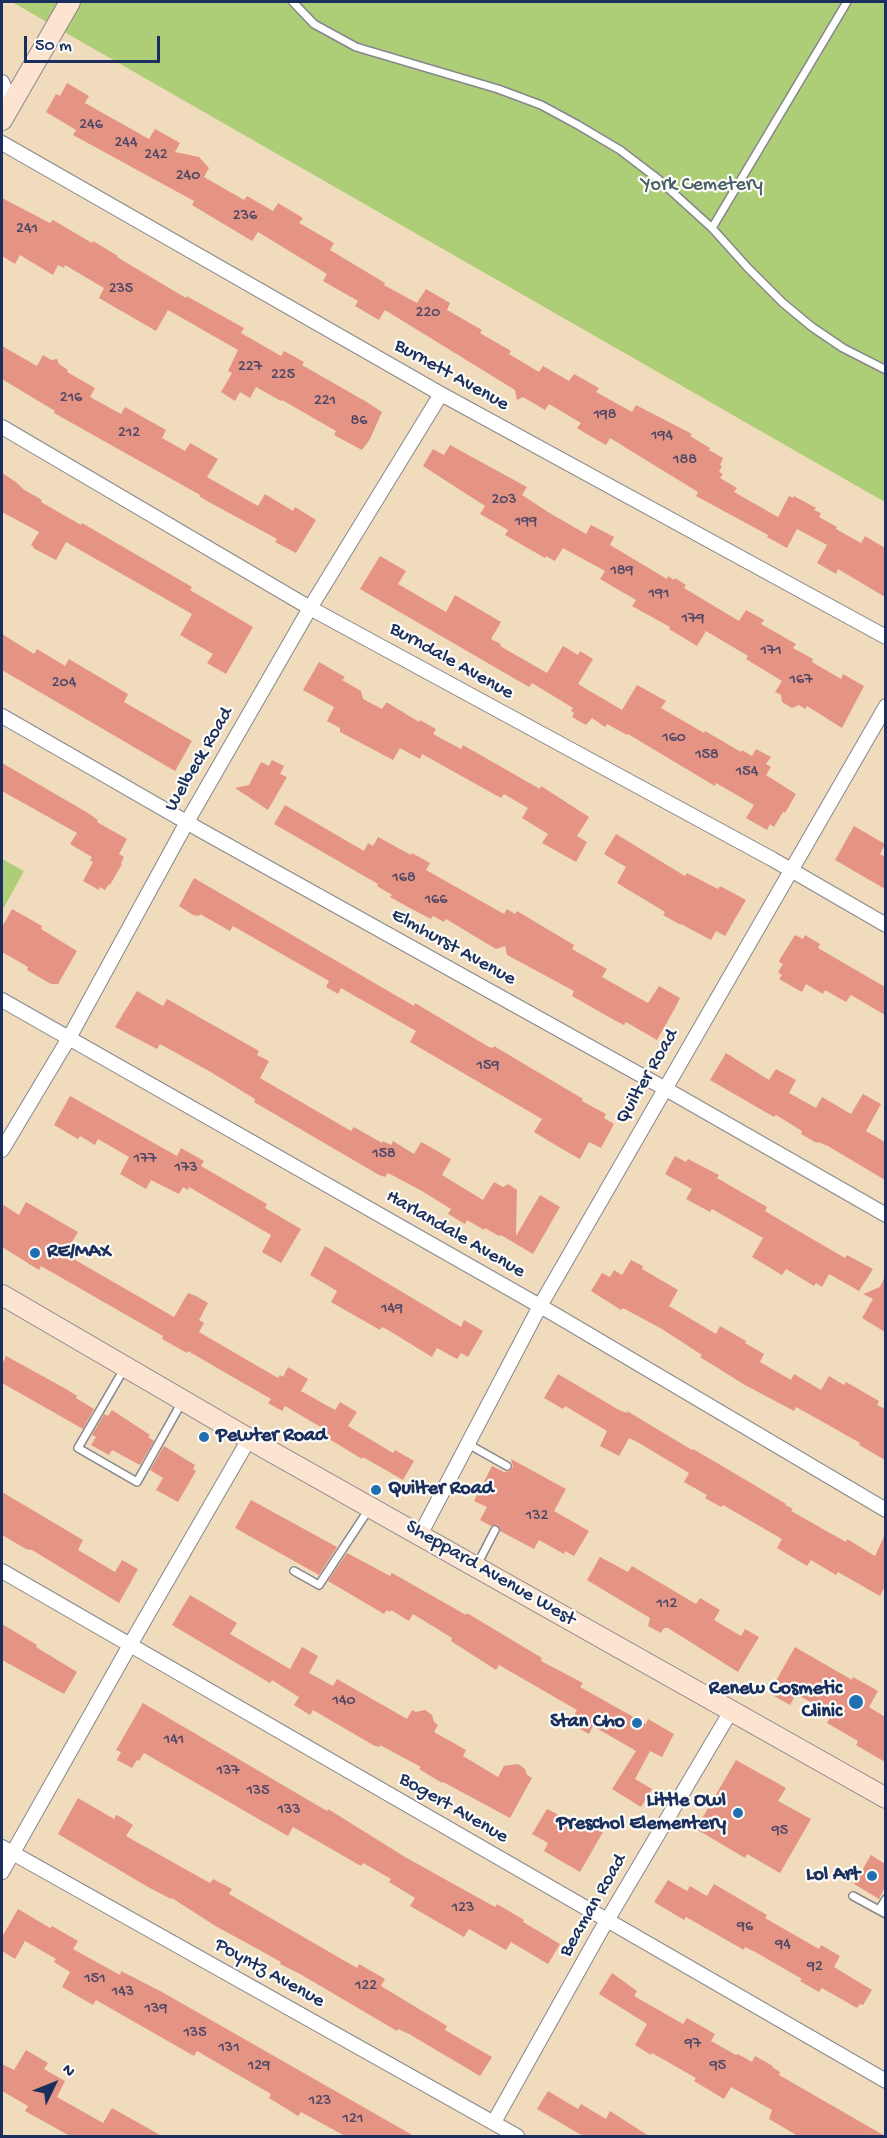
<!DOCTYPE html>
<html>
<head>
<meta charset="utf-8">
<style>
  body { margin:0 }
  #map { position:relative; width:887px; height:2138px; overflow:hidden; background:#f0dcbc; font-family:"Gochi Hand",sans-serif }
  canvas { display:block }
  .frame { position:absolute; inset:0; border:3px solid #1b2f5e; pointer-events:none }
  .north { position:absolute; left:24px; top:2054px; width:60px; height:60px; -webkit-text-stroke:4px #fdfcf7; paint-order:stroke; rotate:47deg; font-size:16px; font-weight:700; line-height:24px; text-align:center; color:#1b2f5e }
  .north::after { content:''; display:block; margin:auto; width:21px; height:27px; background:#1b2f5e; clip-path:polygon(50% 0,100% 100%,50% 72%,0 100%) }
  .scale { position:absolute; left:24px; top:36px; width:136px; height:27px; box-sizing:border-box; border:3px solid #1b2f5e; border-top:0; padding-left:8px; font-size:18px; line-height:21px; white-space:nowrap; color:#1b2f5e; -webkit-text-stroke:4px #fdfcf7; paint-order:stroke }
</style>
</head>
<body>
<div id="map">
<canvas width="887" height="2138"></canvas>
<div class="frame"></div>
<div class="north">N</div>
<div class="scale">50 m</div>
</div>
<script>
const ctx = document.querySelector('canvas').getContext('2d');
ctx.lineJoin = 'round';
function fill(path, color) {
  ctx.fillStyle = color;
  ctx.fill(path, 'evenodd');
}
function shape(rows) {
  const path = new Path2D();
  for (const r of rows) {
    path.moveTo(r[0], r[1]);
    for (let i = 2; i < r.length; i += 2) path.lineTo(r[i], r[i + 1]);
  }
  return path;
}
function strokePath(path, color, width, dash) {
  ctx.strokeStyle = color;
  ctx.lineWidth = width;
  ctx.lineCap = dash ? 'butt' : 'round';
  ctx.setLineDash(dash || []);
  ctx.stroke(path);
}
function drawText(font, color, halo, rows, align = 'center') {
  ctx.font = font + ' "Gochi Hand",sans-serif';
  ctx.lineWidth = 4.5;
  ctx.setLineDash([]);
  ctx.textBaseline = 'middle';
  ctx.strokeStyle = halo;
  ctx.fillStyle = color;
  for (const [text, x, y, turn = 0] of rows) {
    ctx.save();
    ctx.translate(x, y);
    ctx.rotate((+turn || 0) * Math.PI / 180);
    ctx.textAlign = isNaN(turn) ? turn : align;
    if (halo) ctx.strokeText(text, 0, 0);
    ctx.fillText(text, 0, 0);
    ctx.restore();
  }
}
fill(shape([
  [12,2,885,2,885,502,799,453],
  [2,859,24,871,2,911]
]), '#adce76');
fill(shape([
  [67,83,89,96,85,103,149,139,155,129,180,143,175,152,199,157,209,168,204,177,244,200,247,196,273,211,278,203,303,218,299,223,334,243,330,250,385,283,384,285,417,303,426,289,450,303,447,310,482,330,480,333,511,351,509,354,539,372,543,366,569,381,574,374,599,388,596,392,632,412,636,405,692,434,690,436,710,448,709,450,723,458,720,465,722,466,719,472,723,474,720,478,737,488,734,492,778,517,789,496,793,498,794,496,816,508,814,510,821,513,819,517,837,527,836,529,861,543,865,536,885,548,885,597,838,569,836,574,817,563,827,545,797,529,787,548,767,537,768,535,696,496,698,492,610,438,606,445,585,433,577,428,581,423,549,404,545,410,523,397,517,400,515,390,385,310,379,320,355,306,358,301,323,281,327,274,258,232,252,241,192,205,194,201,73,135,76,130,46,112,56,94,60,96],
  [2,198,50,223,53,220,92,243,93,241,118,256,117,257,186,298,187,296,190,298,244,328,241,333,281,356,284,351,304,362,302,365,365,401,382,412,370,439,362,450,334,435,336,431,282,400,281,401,256,387,250,398,240,392,235,401,221,392,232,373,228,371,238,350,168,310,156,331,99,298,104,288,65,265,64,268,58,265,53,275,20,255,15,264,2,256],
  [2,346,37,366,43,355,51,360,57,359,59,364,68,370,67,372,95,388,90,397,121,414,125,407,166,430,162,438,185,451,190,443,218,459,207,477,258,506,265,494,293,511,295,507,316,520,296,553,275,542,277,539,207,501,199,496,200,495,54,413,55,411,2,379],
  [450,445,527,487,522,495,548,512,586,534,591,525,614,537,610,545,667,579,668,576,674,580,675,578,686,585,684,588,739,621,746,610,764,620,761,624,796,644,793,648,813,659,812,662,841,679,843,674,864,686,842,728,807,706,805,709,799,705,792,708,782,702,781,695,775,692,782,681,746,659,748,656,706,631,697,646,669,629,670,627,632,606,636,600,600,579,605,571,563,548,555,561,546,556,545,558,505,535,508,530,480,514,485,506,423,466,433,449,444,455],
  [2,473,16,482,23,489,42,500,41,502,81,525,82,523,192,587,190,590,253,627,226,674,207,663,213,654,180,635,192,614,66,542,56,560,33,548,34,547,31,545,39,532,2,512],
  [380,556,406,571,398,584,446,612,455,595,501,622,491,639,501,644,500,646,547,673,563,646,578,655,580,651,593,659,578,684,622,710,637,685,666,701,661,708,704,733,705,731,741,752,742,750,752,756,756,749,771,757,766,764,771,767,766,775,796,794,785,813,783,812,774,827,770,824,767,830,746,818,754,805,716,783,715,786,628,734,627,735,607,724,605,727,592,718,586,725,572,717,574,713,571,711,573,708,560,700,532,683,529,687,360,589],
  [2,634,34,654,37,649,65,666,69,659,128,694,124,702,192,741,175,771,2,670],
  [319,662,345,677,342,680,361,691,363,699,382,709,386,703,388,703,419,722,420,720,436,729,433,734,461,749,463,745,540,789,541,786,589,817,577,836,587,842,576,862,542,843,548,834,522,818,528,808,504,794,501,798,422,754,420,759,400,748,393,760,340,732,340,728,327,721,334,707,303,690],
  [272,760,284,766,280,774,287,777,268,810,235,788,249,785,261,762,269,766],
  [2,763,88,813,98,820,97,822,127,839,119,854,124,857,121,863,122,864,110,885,109,884,105,890,100,887,99,890,83,881,93,862,90,860,92,857,70,844,77,833,2,791],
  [285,805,364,851,368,843,373,846,378,837,411,855,412,853,430,863,426,870,504,914,507,909,515,914,517,911,574,945,572,949,607,969,602,977,648,1003,659,986,680,998,675,1008,657,1040,626,1022,624,1025,616,1021,572,996,574,991,507,955,505,946,496,949,446,919,444,922,433,916,431,919,408,907,390,897,392,895,377,886,378,884,274,824],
  [854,826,885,844,880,854,885,857,885,889,835,860],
  [616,834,685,876,687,873,718,889,720,886,746,900,725,936,716,931,711,940,681,924,681,925,663,915,665,912,617,883,626,867,604,854],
  [194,878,414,1006,415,1003,489,1047,493,1048,494,1046,583,1099,582,1101,606,1114,604,1118,614,1124,601,1148,589,1142,580,1159,562,1149,534,1132,542,1119,410,1042,416,1031,341,988,338,994,326,987,329,981,233,926,230,931,200,914,199,916,193,915,179,906],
  [12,909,42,926,41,929,77,951,58,984,51,984,27,970,28,967,2,952,2,927],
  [795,935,803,939,805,935,820,944,818,948,885,987,885,1015,851,995,846,1002,825,990,823,994,806,984,802,992,779,979,782,975,778,972,783,964,779,962,780,959],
  [137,991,163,1006,167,999,259,1051,257,1055,269,1061,260,1078,351,1131,354,1127,382,1143,383,1141,391,1145,393,1141,414,1154,421,1142,425,1144,451,1159,442,1175,483,1200,494,1182,503,1187,508,1184,517,1190,516,1236,540,1195,560,1207,533,1254,501,1235,499,1236,485,1228,484,1230,467,1220,465,1224,448,1214,451,1209,422,1191,388,1173,385,1177,379,1175,254,1102,255,1099,209,1071,160,1044,157,1049,115,1027],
  [726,1053,769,1080,776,1069,796,1080,789,1093,816,1108,822,1097,851,1114,863,1094,881,1104,866,1131,885,1142,885,1180,828,1146,818,1142,817,1143,801,1134,802,1131,776,1115,774,1117,710,1080],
  [70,1096,177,1156,181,1148,204,1161,201,1166,267,1204,265,1208,301,1229,281,1263,262,1252,271,1235,189,1187,188,1190,183,1187,179,1194,151,1180,146,1189,120,1174,129,1157,98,1139,95,1145,80,1136,78,1139,54,1125],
  [675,1156,686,1162,688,1159,719,1175,717,1178,767,1207,765,1211,790,1226,845,1258,847,1255,873,1269,859,1291,829,1274,822,1287,816,1283,814,1286,786,1269,782,1275,752,1257,763,1238,712,1209,710,1212,686,1199,692,1189,665,1174],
  [26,1202,78,1232,65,1254,174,1317,188,1293,196,1296,208,1303,199,1320,204,1323,199,1332,278,1378,280,1375,283,1377,288,1367,308,1379,301,1391,335,1410,340,1402,357,1412,348,1426,393,1453,395,1450,414,1461,403,1480,363,1457,362,1459,321,1434,324,1429,285,1406,282,1411,268,1403,271,1399,231,1376,188,1351,187,1353,162,1339,163,1336,41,1266,39,1270,2,1247,2,1204,19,1215],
  [325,1246,461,1327,464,1320,483,1331,468,1357,461,1353,457,1359,437,1348,432,1357,388,1330,382,1327,380,1330,331,1302,337,1291,310,1275],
  [631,1260,643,1266,642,1269,678,1290,669,1306,716,1334,720,1326,746,1341,745,1343,764,1354,760,1362,791,1380,794,1374,821,1390,829,1376,844,1385,846,1382,879,1401,877,1405,885,1409,885,1460,859,1445,860,1443,823,1422,796,1407,794,1411,745,1385,700,1357,702,1355,662,1329,623,1308,621,1310,591,1291,602,1273,610,1277,614,1270,622,1275],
  [885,1276,885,1332,862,1318,873,1299,863,1294,880,1287],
  [6,1356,66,1389,77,1396,76,1398,94,1409,83,1429,2,1383,2,1365],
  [558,1374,619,1410,627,1413,627,1411,692,1450,693,1449,729,1470,786,1504,785,1505,793,1509,791,1511,846,1542,847,1539,875,1556,885,1534,885,1586,880,1596,838,1572,836,1575,811,1560,807,1566,777,1548,782,1539,723,1505,721,1507,705,1498,707,1495,684,1482,689,1473,639,1443,629,1438,619,1456,600,1446,607,1431,565,1406,563,1409,544,1398],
  [112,1410,150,1435,148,1437,154,1441,140,1465,112,1450,109,1455,91,1445,96,1437,92,1435,104,1414,108,1416],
  [164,1446,195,1465,193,1469,196,1471,178,1502,156,1490,163,1478,150,1470],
  [511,1459,566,1489,554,1511,589,1531,574,1556,565,1551,564,1554,539,1540,534,1549,500,1531,498,1525,491,1526,480,1520,487,1507,474,1501,492,1466,504,1472,509,1471,513,1467],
  [2,1492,83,1540,78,1550,115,1572,122,1560,138,1569,119,1603,32,1550,26,1549,2,1535],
  [251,1500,337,1547,319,1575,235,1528],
  [347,1553,390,1576,392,1573,466,1615,467,1613,542,1658,541,1661,583,1683,580,1687,646,1724,648,1719,674,1734,662,1757,650,1751,635,1779,652,1789,641,1807,612,1789,636,1751,593,1726,589,1734,573,1725,578,1717,574,1715,577,1710,499,1665,496,1670,451,1641,452,1638,413,1614,409,1621,391,1610,390,1612,387,1610,384,1614,328,1581],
  [600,1557,628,1572,632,1566,696,1604,700,1598,720,1610,714,1620,741,1636,745,1629,759,1637,738,1672,668,1628,664,1628,661,1633,648,1626,650,1618,587,1580],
  [190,1595,237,1623,230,1634,290,1669,302,1647,318,1656,309,1673,333,1686,337,1679,407,1719,412,1710,416,1712,425,1710,432,1715,434,1722,438,1725,434,1732,466,1750,463,1756,498,1777,504,1766,518,1764,525,1769,527,1775,532,1778,510,1818,443,1782,442,1783,419,1769,421,1767,380,1745,379,1747,373,1745,313,1710,310,1715,294,1705,299,1697,272,1680,270,1683,172,1625],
  [2,1624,37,1645,36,1647,77,1672,64,1694,2,1660],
  [795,1647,852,1680,853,1677,878,1691,869,1707,885,1717,885,1762,856,1745,858,1741,827,1723,832,1714,796,1694,790,1705,769,1693],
  [143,1703,327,1811,328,1809,405,1857,495,1907,497,1904,524,1920,523,1922,560,1944,548,1964,511,1942,506,1950,469,1929,464,1937,410,1906,415,1898,389,1882,391,1879,363,1863,361,1866,293,1827,288,1836,144,1753,139,1761,137,1760,132,1768,117,1760,121,1752,116,1750],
  [736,1760,786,1788,778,1801,811,1819,780,1873,747,1854,745,1858,696,1829],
  [78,1798,114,1819,116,1815,119,1816,133,1825,126,1836,210,1883,213,1879,232,1889,229,1894,357,1968,359,1964,385,1979,381,1986,447,2026,445,2030,492,2057,480,2076,409,2034,398,2029,397,2031,300,1974,280,1964,281,1962,245,1942,217,1927,172,1898,171,1899,148,1887,58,1834],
  [547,1809,582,1827,585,1822,603,1832,580,1872,544,1851,548,1843,532,1834],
  [871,1855,885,1864,885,1887,879,1899,854,1884],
  [668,1880,687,1891,690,1886,707,1896,714,1884,767,1915,765,1918,819,1949,821,1945,840,1956,834,1967,872,1990,863,2005,860,2004,857,2008,822,1988,819,1992,800,1981,802,1979,757,1953,745,1947,744,1950,686,1917,684,1920,654,1902],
  [18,1909,50,1928,52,1926,78,1941,73,1949,120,1975,121,1971,162,1992,414,2136,345,2136,301,2112,298,2116,269,2098,271,2094,197,2051,194,2056,96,2000,93,2005,62,1987,70,1972,54,1962,56,1959,25,1941,15,1959,2,1951,2,1937],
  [612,1973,637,1991,634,1996,683,2024,687,2018,715,2034,711,2041,736,2055,738,2054,752,2062,755,2056,773,2066,772,2067,780,2072,779,2075,885,2136,798,2136,769,2119,772,2110,731,2087,724,2099,694,2081,696,2078,652,2053,651,2055,635,2045,647,2024,599,1994],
  [26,2050,48,2063,44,2069,65,2081,57,2097,103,2123,112,2108,162,2136,70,2136,25,2111,28,2106,2,2091,2,2064,14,2070],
  [548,2091,578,2109,581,2104,606,2119,610,2111,649,2136,583,2136,537,2109]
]), '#e59383');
const lane = shape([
  [293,2,314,24,356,47,498,89,541,105,578,125,620,150,658,179,712,228,748,268,783,303,812,327,843,348,886,370],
  [712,228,847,2],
  [124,1369,78,1448,137,1482,182,1402],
  [468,1444,507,1466],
  [477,1565,495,1530],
  [294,1571,319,1585,369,1509],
  [853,1896,886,1914],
  [879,1910,886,1899]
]);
const street = shape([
  [2,82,11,103],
  [2,143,441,394,886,637],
  [2,427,310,608,772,859,886,925],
  [2,716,202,831,664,1088,886,1215],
  [2,1000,554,1314,886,1510],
  [2,1150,69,1038,187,822,310,608,441,394],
  [420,1535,540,1306,886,706],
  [2,1571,886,2081],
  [2,1847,517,2136],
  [2,1872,130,1645,249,1439],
  [494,2122,599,1934,731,1711]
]);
const secondary = shape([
  [2,120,70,2],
  [2,1295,263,1447,886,1798]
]);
strokePath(lane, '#86868d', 10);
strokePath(street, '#86868d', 16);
strokePath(secondary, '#86868d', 22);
strokePath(lane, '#fff', 7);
strokePath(street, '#fff', 14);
strokePath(secondary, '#fde4d0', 20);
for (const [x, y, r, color] of [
  [35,1253,6,"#1f6fb2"],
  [204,1437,6,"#1f6fb2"],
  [376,1490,6,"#1f6fb2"],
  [856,1702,8,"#1f6fb2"],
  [637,1723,6,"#1f6fb2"],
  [738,1813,6,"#1f6fb2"],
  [872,1876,6,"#1f6fb2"]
]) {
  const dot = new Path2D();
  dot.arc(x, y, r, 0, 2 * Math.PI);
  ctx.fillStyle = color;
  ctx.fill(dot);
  strokePath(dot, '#fdfcf7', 2);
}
drawText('16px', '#4e4867', null, [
  ["246",91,126],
  ["244",126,144],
  ["242",156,156],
  ["240",188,177],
  ["236",245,217],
  ["241",27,230],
  ["235",121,290],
  ["220",428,314],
  ["227",250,368],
  ["225",283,376],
  ["216",71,399],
  ["221",325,402],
  ["198",605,416],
  ["86",359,422],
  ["212",129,434],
  ["194",662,437],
  ["188",685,461],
  ["203",504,501],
  ["199",526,523],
  ["189",622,572],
  ["191",659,595],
  ["179",693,620],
  ["171",771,652],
  ["167",801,681],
  ["204",64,684],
  ["160",674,739],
  ["158",707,756],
  ["154",747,773],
  ["168",404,879],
  ["166",436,901],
  ["159",488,1067],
  ["158",384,1155],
  ["177",145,1160],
  ["173",186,1169],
  ["149",392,1310],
  ["132",537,1517],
  ["112",667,1605],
  ["140",344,1702],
  ["141",174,1741],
  ["137",228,1772],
  ["135",258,1792],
  ["133",289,1811],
  ["95",780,1832],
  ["123",463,1909],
  ["96",745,1928],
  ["94",783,1946],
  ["92",815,1968],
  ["151",95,1980],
  ["122",366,1987],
  ["143",123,1993],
  ["139",156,2010],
  ["135",195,2034],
  ["97",693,2045],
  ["131",229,2049],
  ["129",259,2067],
  ["95",718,2067],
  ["123",320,2102],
  ["121",353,2120]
]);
drawText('20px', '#475f65', '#fdfcf7', [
  ["York Cemetery",702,186]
]);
drawText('20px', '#1b2f5e', '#fdfcf7', [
  ["Burnett Avenue",451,376,29],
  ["Burndale Avenue",451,662,29],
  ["Welbeck Road",200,760,-60],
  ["Elmhurst Avenue",453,948,29],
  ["Quilter Road",648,1077,-60],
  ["Harlandale Avenue",455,1235,30],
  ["Sheppard Avenue West",490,1574,30],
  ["Bogert Avenue",453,1809,30],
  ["Beaman Road",594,1906,-60],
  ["Poyntz Avenue",269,1974,29]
]);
drawText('bold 20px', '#1b2f5e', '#fdfcf7', [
  ["RE/MAX",47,1253,"left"],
  ["Pewter Road",216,1437,"left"],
  ["Quilter Road",388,1490,"left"],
  ["Renew Cosmetic",842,1690],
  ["Clinic",842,1713],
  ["Stan Cho",625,1723],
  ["Little Owl",726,1802],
  ["Preschol Elementery",726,1825],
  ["Lol Art",860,1876]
], 'right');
</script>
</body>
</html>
